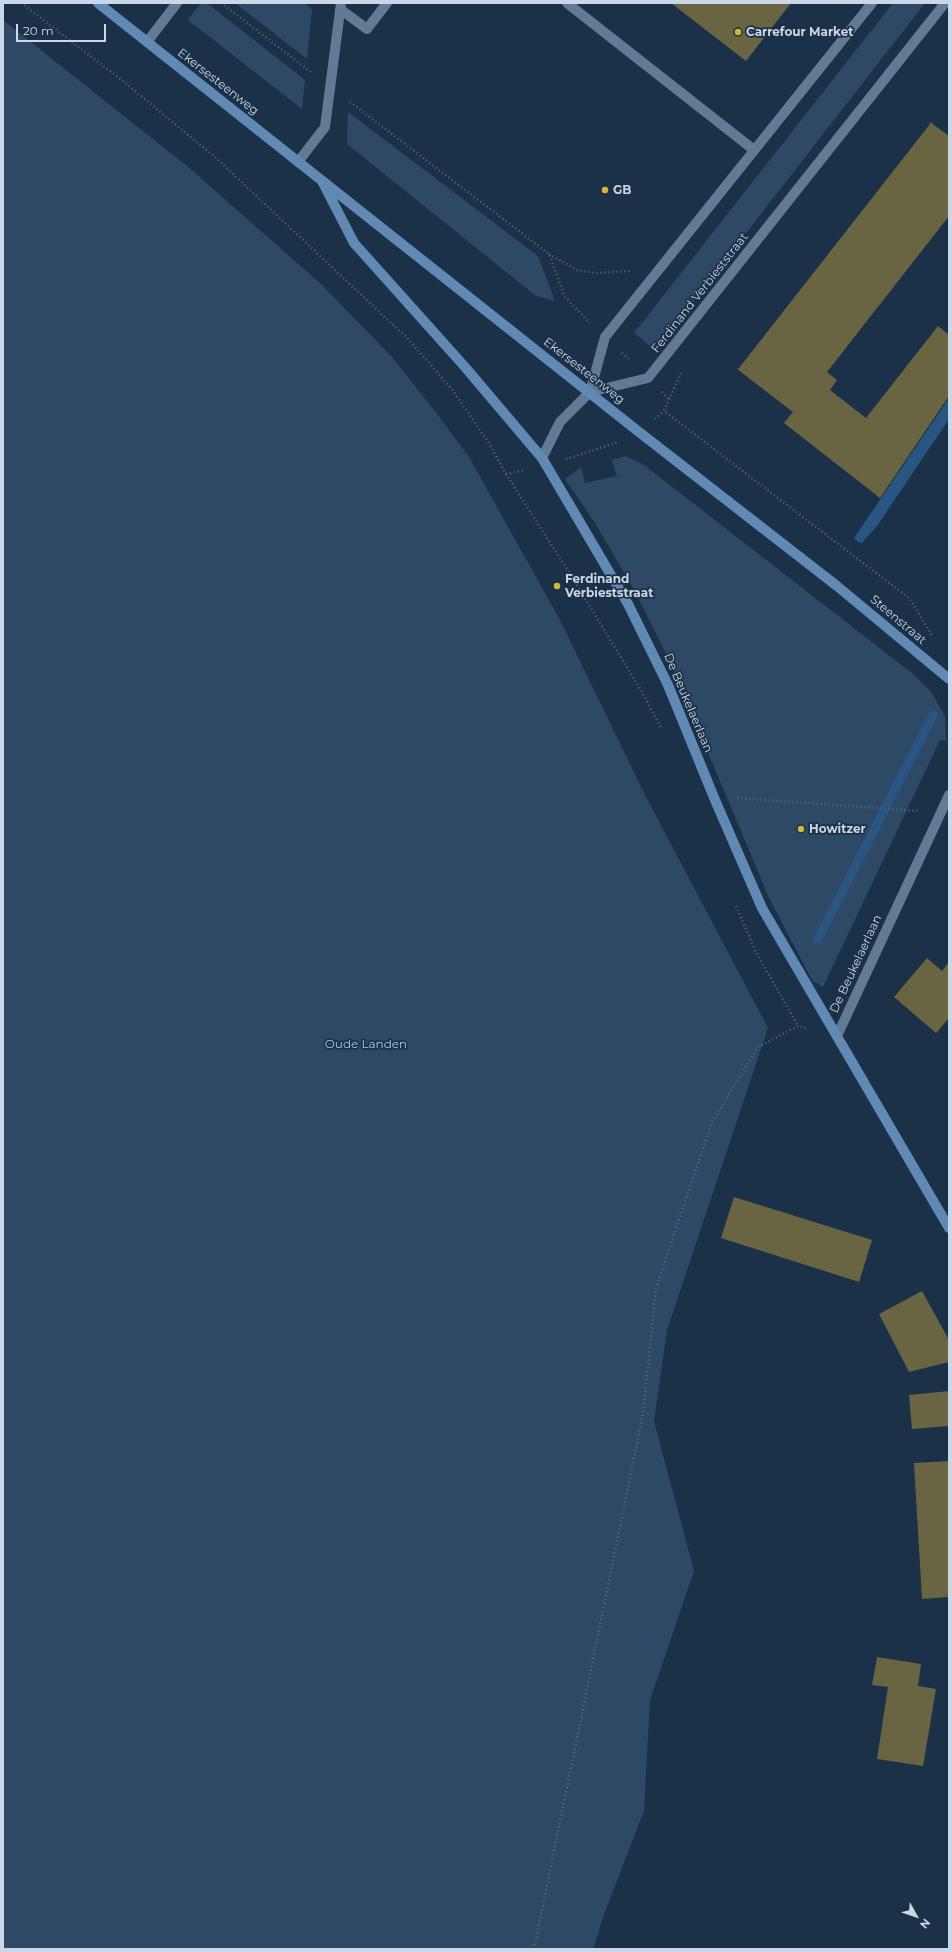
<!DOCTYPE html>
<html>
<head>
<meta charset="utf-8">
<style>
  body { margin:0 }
  #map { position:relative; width:952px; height:1952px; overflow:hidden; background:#1b3147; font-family:Montserrat,sans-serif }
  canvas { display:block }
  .frame { position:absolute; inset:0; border:4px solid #cad7e6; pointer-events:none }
  .north { position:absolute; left:896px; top:1896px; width:40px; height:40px; -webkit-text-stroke:3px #1b3147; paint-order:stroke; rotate:130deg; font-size:11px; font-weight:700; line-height:16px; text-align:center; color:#cad7e6 }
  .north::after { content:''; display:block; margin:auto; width:14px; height:18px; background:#cad7e6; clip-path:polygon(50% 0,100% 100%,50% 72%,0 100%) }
  .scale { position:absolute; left:16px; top:24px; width:90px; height:18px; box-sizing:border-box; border:2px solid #cad7e6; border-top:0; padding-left:5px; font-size:12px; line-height:14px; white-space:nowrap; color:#cad7e6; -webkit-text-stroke:3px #1b3147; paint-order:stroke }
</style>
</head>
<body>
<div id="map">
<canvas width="952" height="1952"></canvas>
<div class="frame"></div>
<div class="north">N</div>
<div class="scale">20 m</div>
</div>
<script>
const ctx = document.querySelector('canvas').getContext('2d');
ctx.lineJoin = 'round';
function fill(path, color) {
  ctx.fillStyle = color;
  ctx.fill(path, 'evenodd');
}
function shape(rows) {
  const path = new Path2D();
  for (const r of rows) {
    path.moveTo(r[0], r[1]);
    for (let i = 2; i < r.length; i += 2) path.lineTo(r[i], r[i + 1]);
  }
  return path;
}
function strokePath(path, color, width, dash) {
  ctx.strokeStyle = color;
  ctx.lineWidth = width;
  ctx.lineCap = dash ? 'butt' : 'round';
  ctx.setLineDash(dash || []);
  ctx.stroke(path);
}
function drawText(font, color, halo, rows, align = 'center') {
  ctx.font = font + ' Montserrat,sans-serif';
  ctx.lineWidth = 3.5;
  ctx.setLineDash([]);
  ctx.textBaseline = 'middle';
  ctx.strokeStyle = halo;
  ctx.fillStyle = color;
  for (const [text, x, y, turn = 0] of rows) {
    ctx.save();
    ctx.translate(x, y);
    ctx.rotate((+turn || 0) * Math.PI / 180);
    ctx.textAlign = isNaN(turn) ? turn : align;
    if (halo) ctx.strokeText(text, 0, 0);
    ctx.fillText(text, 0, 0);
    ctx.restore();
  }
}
fill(shape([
  [201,3,207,3,305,80,302,109,188,20],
  [235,3,304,3,312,9,307,59],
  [893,3,925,3,655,350,634,333],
  [3,20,187,166,321,284,392,357,437,414,469,457,560,620,646,797,768,1028,667,1330,654,1421,694,1571,650,1700,644,1811,605,1912,593,1949,3,1949],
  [348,112,538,256,555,301,536,296,347,144],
  [625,456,644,465,913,674,931,692,945,716,946,741,940,740,823,987,812,980,769,898,670,662,636,593,595,523,565,479,581,467,585,483,617,476,612,460]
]), '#2e4965');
fill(shape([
  [949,398,949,419,877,526,862,543,858,542,854,538]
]), '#295582');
strokePath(shape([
  [818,939,933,715]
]), '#295582', 9);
fill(shape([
  [671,3,791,3,746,61],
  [930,122,949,136,949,216,827,372,837,380,830,390,866,418,938,326,949,335,949,396,880,498,784,423,793,412,737,369,739,368,930,124],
  [927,958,942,971,949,962,949,1018,936,1033,894,997],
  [734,1197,872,1240,859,1282,721,1238],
  [922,1291,949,1340,949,1362,909,1372,879,1314],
  [949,1391,949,1426,912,1429,909,1395],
  [949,1461,949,1597,922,1599,914,1463],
  [877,1657,921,1664,918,1686,936,1689,923,1766,877,1759,888,1687,872,1685]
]), '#696543');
strokePath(shape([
  [21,3,123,81,216,158,406,337,431,365,453,391,487,440,506,474,567,569,642,692,661,728],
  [221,3,311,72],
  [350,102,549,254,565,297,590,323],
  [549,254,577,270,596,273,631,271],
  [622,353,630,360],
  [681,373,664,411,909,598,933,637],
  [662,392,669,399],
  [655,419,664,411],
  [566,459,619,442],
  [506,474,525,470],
  [737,798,920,811],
  [736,906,756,952,798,1026],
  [534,1949,643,1414,656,1288,712,1122,758,1047,798,1026,808,1029]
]), '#576a7d', 2.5, [1, 3]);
strokePath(shape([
  [567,3,754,150],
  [340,9,367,29,387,3],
  [147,42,177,3],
  [298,162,325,127,341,3]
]), '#627a94', 10);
strokePath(shape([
  [590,392,648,378,945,3],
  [590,392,605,337,872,3],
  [542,458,560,422,590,392],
  [837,1036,949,795]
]), '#627a94', 10);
strokePath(shape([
  [98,3,639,432,837,586,949,679],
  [322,181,354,243,465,367,542,458,628,604,668,685,715,800,762,908,949,1228]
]), '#6089b4', 10);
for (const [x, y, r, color] of [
  [738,32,4,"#cbba39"],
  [605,190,4,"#cbba39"],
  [557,586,4,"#cbba39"],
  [801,829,4,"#cbba39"]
]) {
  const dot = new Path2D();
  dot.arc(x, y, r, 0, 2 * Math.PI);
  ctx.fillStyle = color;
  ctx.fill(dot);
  strokePath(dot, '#1b3147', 1.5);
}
drawText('bold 12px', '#cad7e6', '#1b3147', [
  ["Carrefour Market",746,32],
  ["GB",613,190],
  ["Ferdinand",565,579],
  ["Verbieststraat",565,593],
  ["Howitzer",809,829]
], 'left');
drawText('12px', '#cad7e6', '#1b3147', [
  ["Ekersesteenweg",218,82,38],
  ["Ferdinand Verbieststraat",700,293,-52],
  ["Ekersesteenweg",584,371,38],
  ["Steenstraat",898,620,40],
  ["De Beukelaerlaan",688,703,67],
  ["De Beukelaerlaan",856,964,-65]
]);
drawText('12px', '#a5ccf5', '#1b3147', [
  ["Oude Landen",366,1044]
]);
</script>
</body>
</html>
